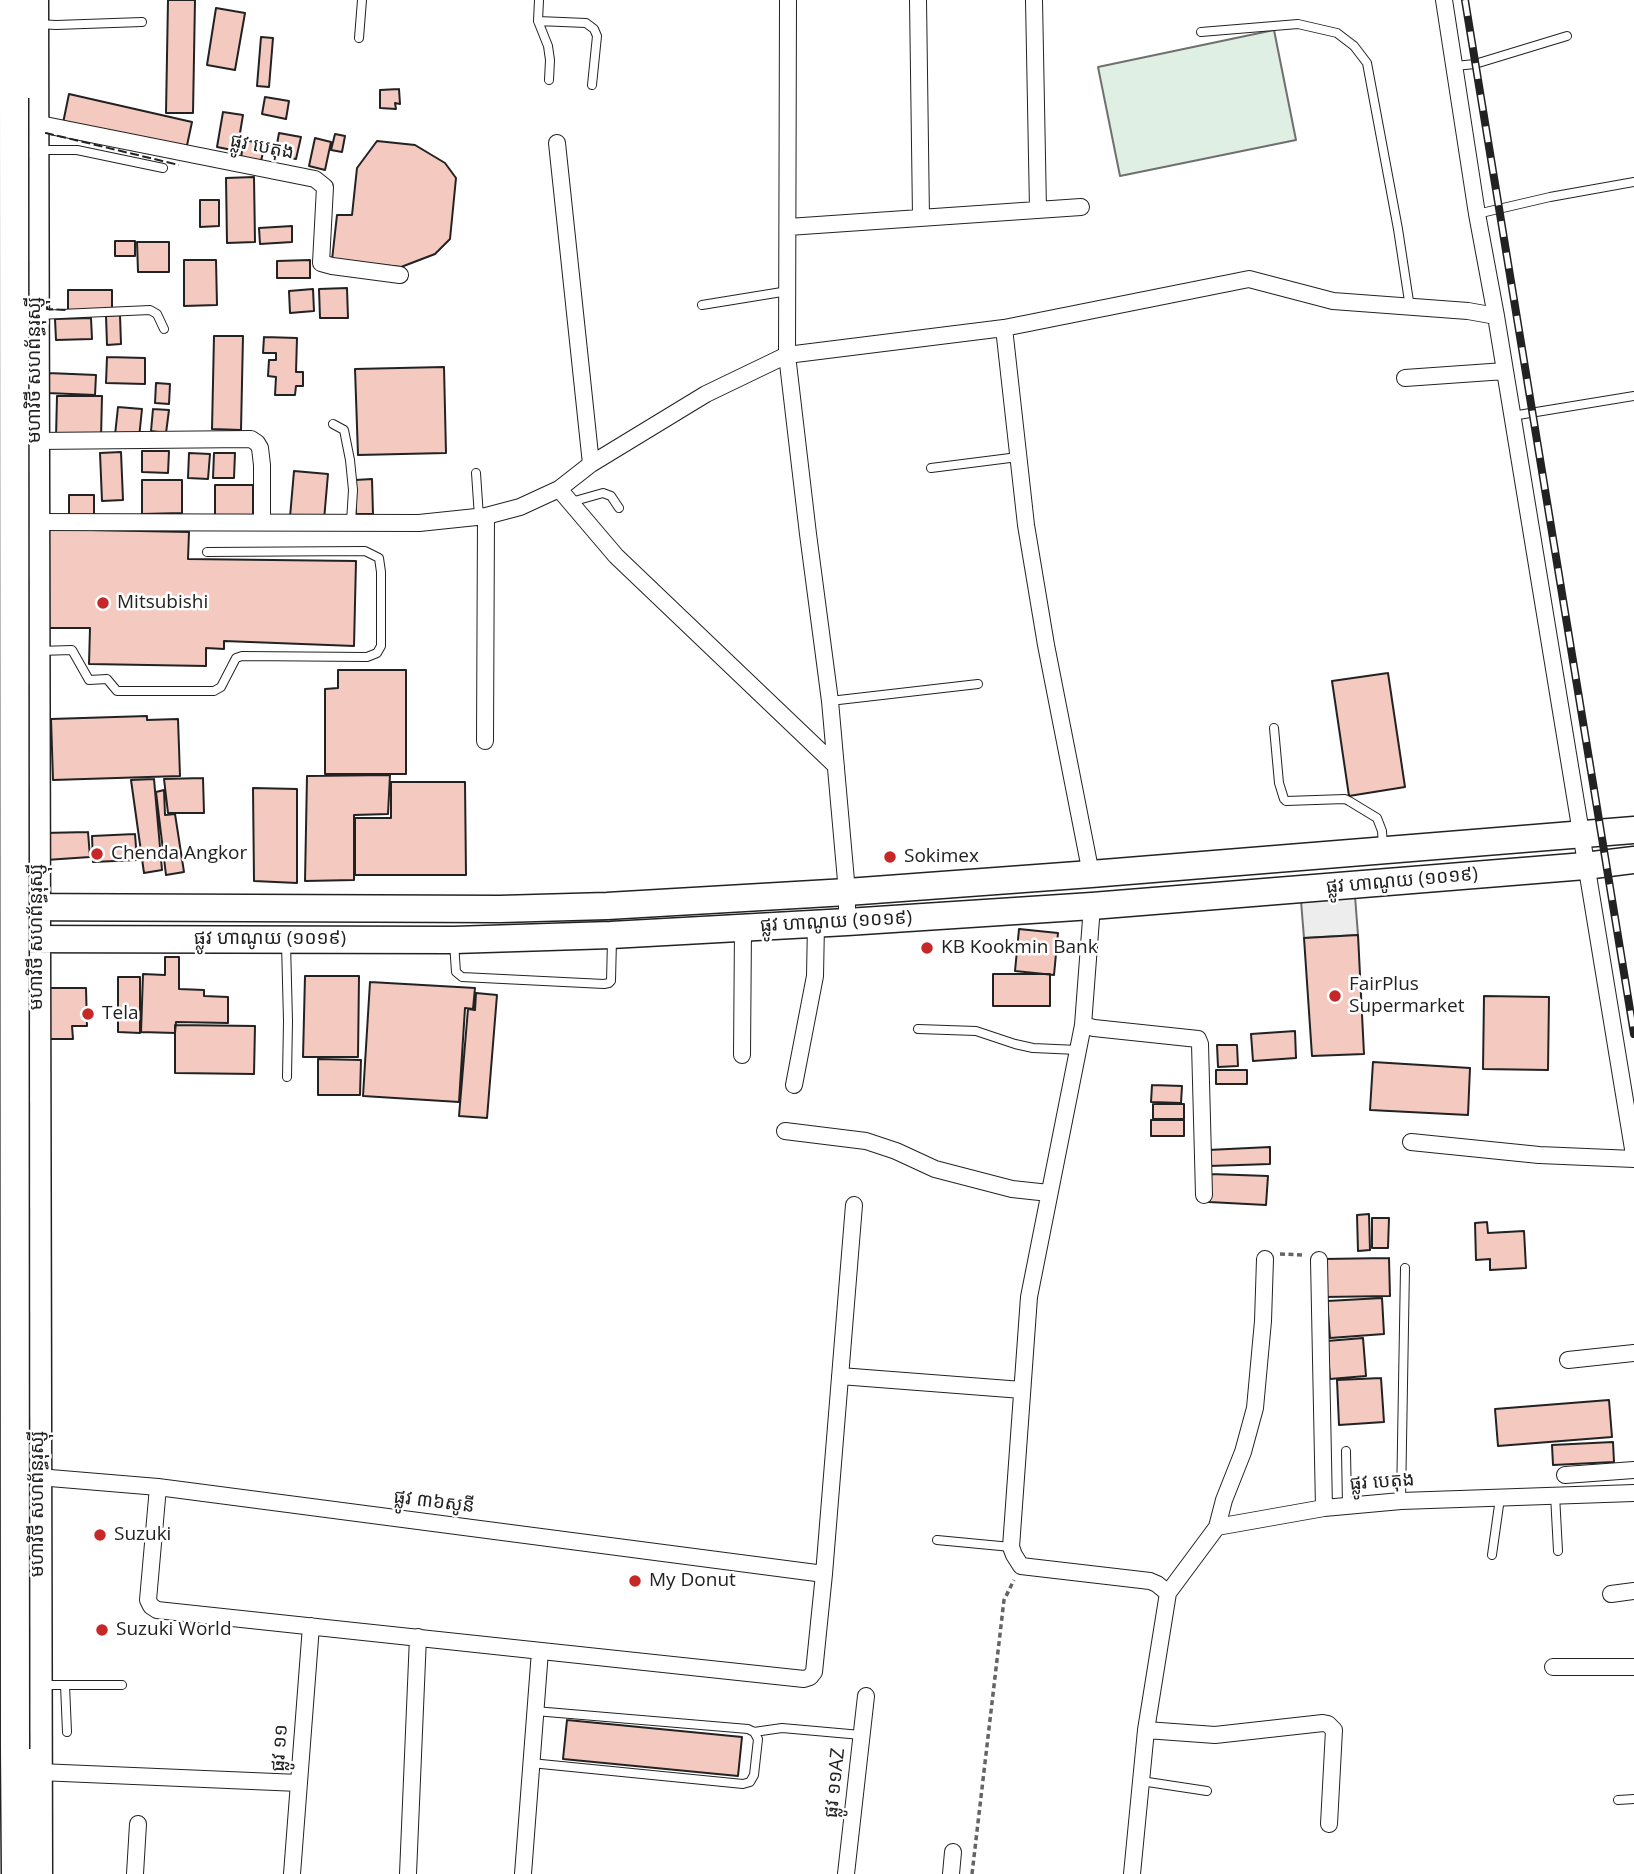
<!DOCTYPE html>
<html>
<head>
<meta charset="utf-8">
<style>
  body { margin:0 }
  canvas { display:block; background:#fff }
</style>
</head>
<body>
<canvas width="1634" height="1874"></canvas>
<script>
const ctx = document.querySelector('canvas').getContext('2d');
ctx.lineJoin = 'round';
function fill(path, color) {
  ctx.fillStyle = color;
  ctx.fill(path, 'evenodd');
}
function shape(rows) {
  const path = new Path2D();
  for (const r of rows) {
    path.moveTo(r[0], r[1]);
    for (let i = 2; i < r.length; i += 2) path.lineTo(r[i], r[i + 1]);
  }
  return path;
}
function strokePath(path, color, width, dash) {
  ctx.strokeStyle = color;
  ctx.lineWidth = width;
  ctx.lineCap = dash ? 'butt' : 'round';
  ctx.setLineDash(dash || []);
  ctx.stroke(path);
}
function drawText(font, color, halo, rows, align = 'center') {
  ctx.font = font + ' "Open Sans","Noto Sans Khmer",sans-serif';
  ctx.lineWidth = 5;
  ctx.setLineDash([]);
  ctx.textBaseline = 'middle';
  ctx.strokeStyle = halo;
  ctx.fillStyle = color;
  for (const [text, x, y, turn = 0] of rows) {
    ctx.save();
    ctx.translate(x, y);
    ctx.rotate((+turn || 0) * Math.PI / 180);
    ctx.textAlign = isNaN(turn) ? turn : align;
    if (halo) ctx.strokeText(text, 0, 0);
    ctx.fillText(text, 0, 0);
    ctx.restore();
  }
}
const green = shape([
  [1274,30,1296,140,1120,176,1098,67,1274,30]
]);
fill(green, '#e0efe3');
strokePath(green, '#6f6f6f', 2);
const parking = shape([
  [1355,896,1358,935,1304,938,1301,901,1355,896]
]);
fill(parking, '#ededed');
strokePath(parking, '#6f6f6f', 2);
const building = shape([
  [168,0,195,0,193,113,166,113,168,0],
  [216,8,245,13,235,70,207,65,216,8],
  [261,37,273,38,269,87,257,86,261,37],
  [399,89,400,104,395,103,396,109,380,108,380,90,399,89],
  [69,94,192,122,186,150,63,123,69,94],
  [265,97,289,101,286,119,262,114,265,97],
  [223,112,243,115,237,151,217,147,223,112],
  [279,133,301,137,296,159,275,155,279,133],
  [335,134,345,136,342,152,331,150,335,134],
  [315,138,331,142,325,170,309,166,315,138],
  [244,140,265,144,261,161,241,157,244,140],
  [377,141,415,145,445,163,456,178,450,239,435,254,401,267,332,260,337,215,352,215,357,168,377,141],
  [254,177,255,242,227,243,226,178,254,177],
  [200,200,219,200,219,226,200,227,200,200],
  [292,226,292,242,260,244,259,228,292,226],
  [115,241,135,241,135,256,115,256,115,241],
  [137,242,169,242,169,272,138,272,137,242],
  [184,260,216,260,217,305,184,306,184,260],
  [310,260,310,278,277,278,277,261,310,260],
  [347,288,348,318,320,318,319,289,347,288],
  [313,289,314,311,290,313,289,291,313,289],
  [68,290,112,290,112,310,68,310,68,290],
  [120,315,121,344,107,345,106,316,120,315],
  [91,318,92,339,56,340,55,319,91,318],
  [214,336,243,336,241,430,212,429,214,336],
  [264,337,297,338,296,372,303,372,303,386,296,386,295,395,275,395,276,377,268,376,269,360,276,360,276,353,263,353,264,337],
  [107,357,145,358,145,384,106,383,107,357],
  [444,367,446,453,358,455,355,369,444,367],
  [48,373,96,375,95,395,47,393,48,373],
  [156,383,170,384,169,404,155,403,156,383],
  [57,396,102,396,101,438,56,437,57,396],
  [118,407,142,409,139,438,115,435,118,407],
  [153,409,169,410,166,433,151,431,153,409],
  [142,451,169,451,168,473,142,472,142,451],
  [121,452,123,500,102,501,100,453,121,452],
  [189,453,210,454,208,479,188,478,189,453],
  [214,453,235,453,234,478,213,478,214,453],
  [294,471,328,474,324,520,290,517,294,471],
  [372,479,373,514,356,514,355,480,372,479],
  [142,480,182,480,182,513,142,514,142,480],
  [215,485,253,485,253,522,215,522,215,485],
  [69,495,94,495,94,517,69,517,69,495],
  [41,529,189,532,188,559,356,561,354,646,224,641,224,649,206,648,206,666,89,664,90,628,40,628,41,529],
  [338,670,406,670,406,774,325,774,325,689,338,688,338,670],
  [1388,673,1405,787,1349,796,1332,681,1388,673],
  [147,716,147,720,178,719,180,776,53,780,51,719,147,716],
  [390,775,388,814,354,815,354,880,305,881,307,776,390,775],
  [203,778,204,813,168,813,164,779,203,778],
  [154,779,162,870,144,873,131,780,154,779],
  [391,782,465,782,466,875,355,875,355,818,391,818,391,782],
  [253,788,297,789,297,883,254,881,253,788],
  [164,790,165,815,175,814,184,872,166,875,156,792,164,790],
  [88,832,90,857,46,860,44,833,88,832],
  [135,834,137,860,93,862,92,836,135,834],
  [1019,929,1058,933,1054,975,1015,971,1019,929],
  [1358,935,1364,1054,1312,1056,1304,938,1358,935],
  [165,957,179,957,179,989,204,990,204,996,228,997,228,1023,176,1022,175,1033,141,1032,143,974,165,975,165,957],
  [993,974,1050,974,1050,1006,993,1006,993,974],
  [305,976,359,976,358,1057,303,1057,305,976],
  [118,977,140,977,140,1033,118,1032,118,977],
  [370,982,475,988,473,1009,465,1008,459,1102,363,1096,370,982],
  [47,988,86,988,87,1026,72,1026,73,1039,48,1039,47,988],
  [476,993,497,995,487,1118,459,1116,468,1009,475,1010,476,993],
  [1484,996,1549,997,1548,1070,1483,1069,1484,996],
  [175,1025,255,1026,254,1074,175,1073,175,1025],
  [1295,1031,1296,1058,1253,1061,1251,1034,1295,1031],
  [1217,1045,1237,1045,1238,1066,1218,1067,1217,1045],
  [318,1059,361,1060,360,1095,318,1095,318,1059],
  [1373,1062,1470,1068,1468,1115,1370,1110,1373,1062],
  [1216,1070,1247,1070,1247,1084,1216,1084,1216,1070],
  [1152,1085,1182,1086,1181,1103,1151,1102,1152,1085],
  [1153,1104,1184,1104,1184,1119,1153,1119,1153,1104],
  [1151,1120,1184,1120,1184,1136,1151,1136,1151,1120],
  [1270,1147,1270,1164,1209,1166,1208,1150,1270,1147],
  [1210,1174,1268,1176,1266,1205,1209,1202,1210,1174],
  [1369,1214,1370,1250,1358,1251,1357,1215,1369,1214],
  [1372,1218,1389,1218,1388,1248,1372,1248,1372,1218],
  [1487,1222,1488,1233,1524,1231,1526,1268,1490,1270,1490,1259,1476,1260,1475,1223,1487,1222],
  [1389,1258,1390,1296,1324,1297,1323,1259,1389,1258],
  [1382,1298,1384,1334,1330,1338,1327,1301,1382,1298],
  [1363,1338,1366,1376,1330,1379,1327,1341,1363,1338],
  [1381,1378,1384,1422,1339,1425,1337,1380,1381,1378],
  [1609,1400,1612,1437,1498,1446,1495,1409,1609,1400],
  [1613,1442,1614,1462,1553,1465,1552,1445,1613,1442],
  [567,1720,742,1737,738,1776,563,1759,567,1720]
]);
fill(building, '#f3c9c0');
strokePath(building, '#222', 2);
const service = shape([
  [539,0,538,21,548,46,550,60,549,80],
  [538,21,586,23,594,29,597,36,592,85],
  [38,24,56,25,142,22],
  [1201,32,1298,24,1337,33,1354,46,1367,63,1398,229,1410,308],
  [359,38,362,0],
  [1455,66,1475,64,1567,36],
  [38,150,77,150,163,168],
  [1477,214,1550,197,1634,182],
  [702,305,788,291],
  [38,315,150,310,157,314,164,329],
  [1512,416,1634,396],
  [333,424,344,430,350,460,353,490,351,522],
  [931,468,1018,457],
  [476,473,479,517],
  [571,502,603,493,611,496,619,508],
  [39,651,72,650,89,680,107,679,117,691,214,691,221,687,236,658,242,656,367,657,377,653,381,646,381,572,379,558,365,551,207,552],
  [830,701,978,684],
  [1274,728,1279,783,1284,799,1286,801,1345,799,1349,801,1377,818,1382,831,1383,846],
  [286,943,288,1021,287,1077],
  [454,943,456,972,462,977,604,984,609,983,611,981,612,940],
  [918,1029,976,1031,1015,1044,1033,1048,1078,1050],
  [1346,1451,1347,1506],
  [1555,1495,1558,1551],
  [1401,1501,1405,1268],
  [937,1540,1011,1547],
  [1492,1555,1500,1498],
  [41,1685,122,1685],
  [65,1685,67,1732],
  [535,1711,748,1729,754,1732,782,1728,861,1735],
  [531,1763,743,1784,750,1782,754,1775,758,1739,754,1732],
  [1141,1781,1207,1791],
  [1618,1800,1634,1799]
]);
const minor = shape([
  [788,0,787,355,808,534,830,701,847,892,847,922],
  [918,0,921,217],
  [1034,0,1038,209],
  [1444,0,1477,214,1496,316,1634,1155],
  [35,123,315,179,325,187,321,263,332,266,400,275],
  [557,143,591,464],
  [788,227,1081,207],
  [1004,328,1026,525,1046,645,1091,874],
  [1405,378,1505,371],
  [35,441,251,439,257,443,260,448,262,465,262,522],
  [559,489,616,556,836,766],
  [36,522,419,523,486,516,520,507,559,489,591,464,706,394,787,355,1004,328,1249,279,1333,301,1468,311,1496,316],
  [485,741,486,516],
  [1092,906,1083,1025,1029,1297,1011,1547,1014,1555,1021,1566,1150,1581,1157,1584,1168,1593],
  [1083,1025,1094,1028,1198,1039,1200,1044,1204,1195],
  [742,1055,743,928],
  [794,1085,815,976,816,924],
  [785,1131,866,1141,896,1151,935,1169,1012,1189,1049,1193],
  [1411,1142,1539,1155,1634,1159],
  [1319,1260,1324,1508],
  [1568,1360,1634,1353],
  [840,1376,1022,1390],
  [1565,1475,1634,1470],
  [38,1477,158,1487,824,1574],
  [158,1487,148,1600,151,1606,157,1610,804,1679,810,1677,814,1672,824,1574,854,1205],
  [1217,1527,1224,1500,1243,1452,1255,1408,1263,1321,1265,1259],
  [1611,1594,1634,1591],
  [1553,1667,1634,1667],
  [1146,1730,1215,1735,1323,1723,1328,1724,1334,1730,1329,1824],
  [39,1772,299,1783],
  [135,1874,138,1824],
  [292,1874,311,1626],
  [408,1874,418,1637],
  [523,1874,540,1651],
  [846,1874,866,1696],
  [951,1874,953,1852],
  [1132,1874,1146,1730,1168,1593,1217,1527,1324,1508,1401,1501,1634,1493]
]);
const primary = shape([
  [35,0,39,1874],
  [0,907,500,909,607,906,847,892,1091,874,1634,830],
  [0,939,454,940,611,935,847,922,1092,906,1585,866,1634,860]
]);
const trunk = shape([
  [13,0,14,98],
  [15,1749,16,1874]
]);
strokePath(service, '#222', 10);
strokePath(minor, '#222', 18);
strokePath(primary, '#222', 29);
strokePath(trunk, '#222', 31);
strokePath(shape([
  [1280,1254,1304,1255],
  [972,1874,1004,1600,1014,1580]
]), '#646464', 3.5, [5, 3.5]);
strokePath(service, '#fff', 8);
strokePath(minor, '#fff', 16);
strokePath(primary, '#fff', 26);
strokePath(trunk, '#fff', 28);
const rail = shape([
  [1465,0,1634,1034]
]);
strokePath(rail, '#222', 8);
strokePath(rail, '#fff', 5, [16]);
const trunkBridge = shape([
  [14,98,15,1749]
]);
strokePath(trunkBridge, '#222', 31, []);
strokePath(trunkBridge, '#fff', 28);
strokePath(shape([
  [46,134,46,133,179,165],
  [47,306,47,309,68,310]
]), '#222', 2, [9, 3.5]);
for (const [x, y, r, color] of [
  [103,603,7,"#c62828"],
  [97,854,7,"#c62828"],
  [890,857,7,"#c62828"],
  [927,948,7,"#c62828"],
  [1335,996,7,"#c62828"],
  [88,1014,7,"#c62828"],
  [100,1535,7,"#c62828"],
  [635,1581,7,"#c62828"],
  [102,1630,7,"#c62828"]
]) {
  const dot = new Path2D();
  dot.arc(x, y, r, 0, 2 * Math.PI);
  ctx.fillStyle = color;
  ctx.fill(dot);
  strokePath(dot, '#fff', 2.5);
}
drawText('19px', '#222', '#fff', [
  ["ផ្លូវ បេតុង",262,147,11],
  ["មហាវិថី សហព័ន្ធរុស្ស៊ី",35,370,-90],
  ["ផ្លូវ ហាណូយ (១០១៩)",1402,881,-5],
  ["ផ្លូវ ហាណូយ (១០១៩)",836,922,-3],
  ["មហាវិថី សហព័ន្ធរុស្ស៊ី",37,937,-90],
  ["ផ្លូវ ហាណូយ (១០១៩)",270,939],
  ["ផ្លូវ បេតុង",1382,1482,-4],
  ["ផ្លូវ ៣៦សូនី",434,1502,7],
  ["មហាវិថី សហព័ន្ធរុស្ស៊ី",38,1504,-90],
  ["ផ្លូវ ១១",280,1748,-86],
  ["ផ្លូវ ១១AZ",835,1783,-84]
]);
drawText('19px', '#222', '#fff', [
  ["Mitsubishi",117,603],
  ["Chenda Angkor",111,854],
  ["Sokimex",904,857],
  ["KB Kookmin Bank",941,948],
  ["FairPlus",1349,985],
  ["Supermarket",1349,1007],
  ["Tela",102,1014],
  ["Suzuki",114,1535],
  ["My Donut",649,1581],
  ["Suzuki World",116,1630]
], 'left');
</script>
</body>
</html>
